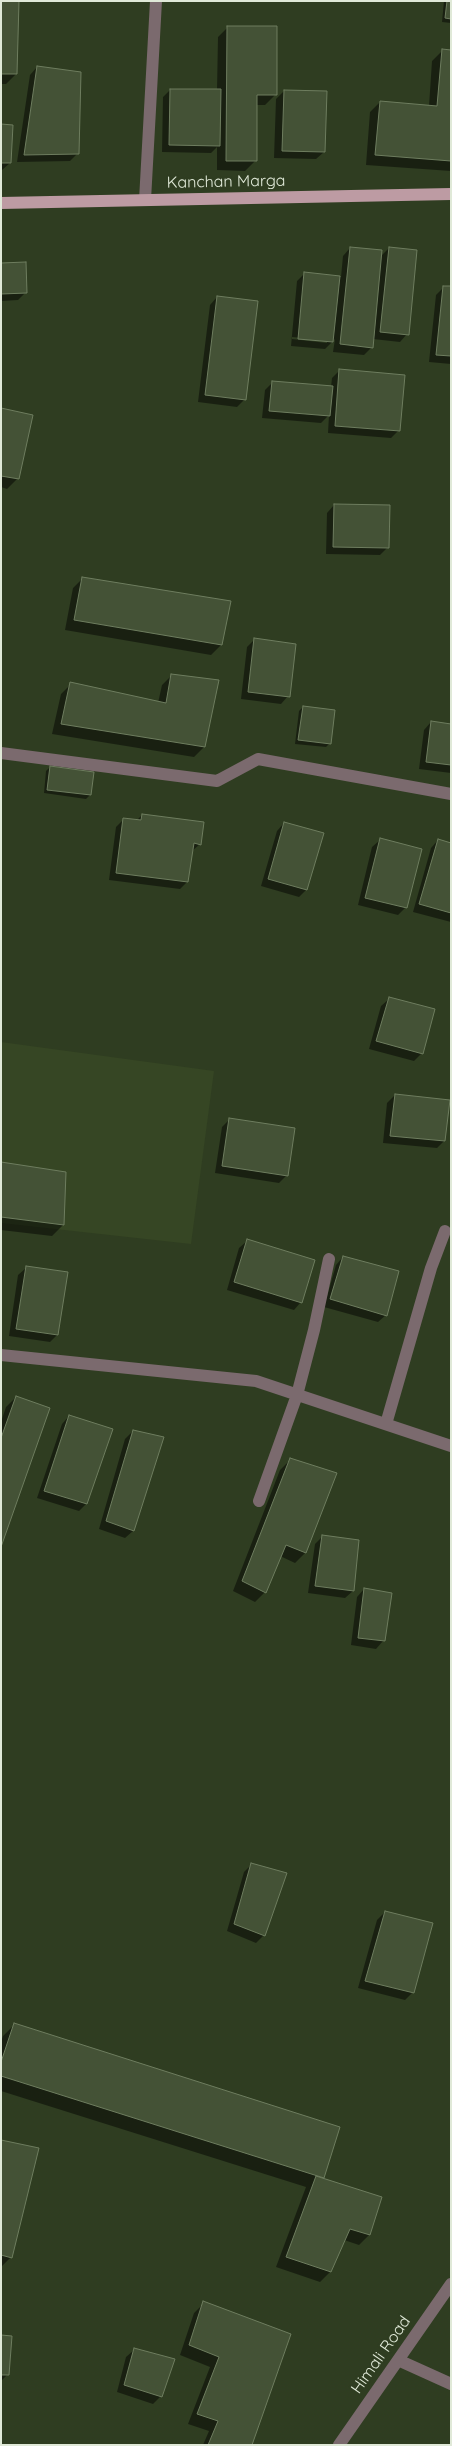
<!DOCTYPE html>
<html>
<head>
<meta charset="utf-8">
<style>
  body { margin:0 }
  #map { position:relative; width:452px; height:2446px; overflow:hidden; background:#2f3d21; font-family:Quicksand,sans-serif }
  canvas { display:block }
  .frame { position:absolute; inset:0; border:2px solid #e0e9d8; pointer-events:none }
</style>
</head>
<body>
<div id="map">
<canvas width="452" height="2446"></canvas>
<div class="frame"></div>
</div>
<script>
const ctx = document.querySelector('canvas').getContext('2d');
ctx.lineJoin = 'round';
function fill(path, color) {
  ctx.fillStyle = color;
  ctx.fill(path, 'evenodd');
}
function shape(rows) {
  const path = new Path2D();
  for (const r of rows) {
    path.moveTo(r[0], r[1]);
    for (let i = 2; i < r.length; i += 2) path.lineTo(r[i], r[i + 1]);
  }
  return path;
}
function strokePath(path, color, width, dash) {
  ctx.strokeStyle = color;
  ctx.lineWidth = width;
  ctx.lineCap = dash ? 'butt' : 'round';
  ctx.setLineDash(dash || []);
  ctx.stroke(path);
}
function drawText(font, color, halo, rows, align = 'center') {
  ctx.font = font + ' Quicksand,sans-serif';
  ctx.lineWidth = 4;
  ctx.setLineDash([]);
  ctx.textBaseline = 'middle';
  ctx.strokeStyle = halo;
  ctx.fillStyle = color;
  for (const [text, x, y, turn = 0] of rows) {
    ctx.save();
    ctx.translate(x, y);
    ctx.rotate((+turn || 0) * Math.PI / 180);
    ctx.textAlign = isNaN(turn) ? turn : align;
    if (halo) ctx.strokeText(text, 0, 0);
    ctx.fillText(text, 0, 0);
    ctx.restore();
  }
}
fill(shape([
  [1,1042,214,1071,191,1244,1,1223]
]), '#364624');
fill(shape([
  [1,1,16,74,6,84,1,84],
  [444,1,451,1,451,23,442,22],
  [228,27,275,95,265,105,256,105,255,161,245,171,217,170,217,147,211,153,162,152,163,97,170,90,217,90,218,37],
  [442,51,451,51,451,171,366,165,370,112,380,102,429,106,432,61],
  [37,67,78,153,70,161,17,162,30,75],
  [284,91,324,152,316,159,274,158,276,99],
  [1,126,10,163,2,170,1,170],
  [350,248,380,257,389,248,407,334,400,342,373,339,372,347,364,355,333,352,335,339,325,349,291,346,297,281,304,274,341,277,343,256],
  [292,337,327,340,327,343,292,339],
  [1,264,25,293,18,300,1,301],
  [444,287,451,288,451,364,429,362,436,295],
  [217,297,245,399,237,407,198,402,210,305],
  [340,370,398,431,391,438,328,433,329,415,321,423,262,418,265,390,273,382,331,387,332,378],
  [1,409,17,479,7,489,1,487],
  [334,505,388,547,380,555,326,554,327,513],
  [83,578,221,645,211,655,65,630,73,588],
  [255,639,288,696,281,704,241,699,247,647],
  [172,675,204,747,194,757,52,734,61,694,71,684,158,703,162,685],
  [303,707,330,743,326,747,295,744,299,711],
  [431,722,451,725,451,773,419,769,424,730],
  [50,767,90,795,86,799,44,793,46,771],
  [142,815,200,844,191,852,187,882,180,889,109,880,116,827,124,819,136,821],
  [284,823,322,834,306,890,299,897,261,886,277,831],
  [380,840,405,908,398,915,358,905,372,847],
  [438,840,451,844,451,922,413,912,431,848],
  [389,999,422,1053,414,1061,369,1049,381,1006],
  [395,1095,444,1141,437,1148,383,1143,387,1103],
  [230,1119,287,1175,279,1183,215,1173,222,1127],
  [1,1164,63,1225,52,1236,1,1230],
  [247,1241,301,1302,294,1310,227,1290,239,1248],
  [343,1257,386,1315,378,1322,324,1307,336,1265],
  [26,1268,57,1335,50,1342,9,1336,18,1275],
  [16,1397,1,1543,1,1422,6,1407],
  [69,1416,86,1504,79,1511,37,1498,62,1424],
  [133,1431,162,1438,133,1531,125,1538,99,1529,125,1439],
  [290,1460,335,1474,305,1553,295,1563,280,1556,265,1592,255,1602,233,1591,280,1470],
  [323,1536,353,1591,345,1598,308,1593,315,1544],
  [364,1589,391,1594,383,1641,376,1649,351,1645,357,1597],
  [252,1864,264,1935,256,1943,227,1931,244,1872],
  [385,1912,432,1924,412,1993,405,2000,358,1988,377,1920],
  [14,2025,339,2128,321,2179,381,2198,369,2235,359,2245,344,2240,330,2272,320,2282,276,2267,306,2187,1,2091,1,2042,3,2036],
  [1,2141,11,2257,1,2267],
  [204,2303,251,2445,203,2445,209,2431,188,2424,210,2367,180,2355,194,2313],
  [1,2336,7,2375,1,2381],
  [134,2350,161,2396,153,2404,117,2392,126,2357]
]), '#0007');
const building = shape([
  [1,1,19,1,17,74,1,74,1,1],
  [447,1,451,1,451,19,445,18,447,1],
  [227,26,277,26,277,95,257,95,257,161,226,161,227,26],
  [442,49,451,50,451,161,375,155,380,101,437,106,442,49],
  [37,66,81,72,79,154,24,155,37,66],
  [170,89,221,89,220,146,169,145,170,89],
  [284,90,327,91,325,152,282,151,284,90],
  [1,124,13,125,11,163,1,163,1,124],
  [350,247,382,250,373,348,340,344,350,247],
  [389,247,417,250,409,335,380,332,389,247],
  [26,262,27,293,1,294,1,263,26,262],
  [304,272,340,276,333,342,298,339,304,272],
  [443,286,451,286,451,356,436,355,443,286],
  [217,296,258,301,246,400,205,395,217,296],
  [339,369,405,375,400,431,335,426,339,369],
  [272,381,333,386,330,416,269,411,272,381],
  [1,408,33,415,19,479,1,476,1,408],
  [334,504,390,505,389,548,333,547,334,504],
  [82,577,231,601,222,645,74,620,82,577],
  [254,638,296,644,290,697,248,692,254,638],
  [171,674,219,680,205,747,61,724,70,682,166,703,171,674],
  [303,706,335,710,331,744,298,740,303,706],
  [431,721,451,724,451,765,426,762,431,721],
  [50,766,94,772,91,795,47,790,50,766],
  [142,814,204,822,201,845,194,843,188,882,116,873,123,818,141,820,142,814],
  [284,822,324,833,307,890,268,879,284,822],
  [380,838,422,849,407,908,365,898,380,838],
  [438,839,451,843,451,913,419,904,438,839],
  [389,997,435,1009,423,1054,376,1041,389,997],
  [395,1094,450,1100,445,1141,390,1136,395,1094],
  [229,1118,295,1128,288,1176,222,1166,229,1118],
  [1,1162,66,1172,64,1225,1,1217,1,1162],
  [247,1239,315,1260,302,1303,234,1282,247,1239],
  [343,1256,399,1271,387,1316,330,1299,343,1256],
  [26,1266,68,1272,58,1335,16,1329,26,1266],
  [16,1396,50,1408,1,1547,1,1438,16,1396],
  [69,1415,113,1429,87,1504,44,1491,69,1415],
  [133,1430,164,1437,134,1531,106,1521,133,1430],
  [290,1458,337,1473,306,1553,286,1545,266,1593,242,1581,290,1458],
  [322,1535,359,1540,354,1591,315,1586,322,1535],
  [364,1588,392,1593,385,1641,358,1638,364,1588],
  [251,1863,287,1873,265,1936,234,1924,251,1863],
  [385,1911,433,1923,414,1993,365,1981,385,1911],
  [14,2023,340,2127,324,2178,1,2076,1,2062,14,2023],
  [1,2140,39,2148,12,2258,1,2255,1,2140],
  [316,2176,382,2197,370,2235,350,2229,331,2272,286,2257,316,2176],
  [203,2301,291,2334,252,2445,208,2445,218,2421,197,2414,219,2357,189,2345,203,2301],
  [1,2335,12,2336,9,2375,1,2375,1,2335],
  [134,2348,175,2359,162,2397,124,2385,134,2348]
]);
fill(building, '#445236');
strokePath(building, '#6e7d5f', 1);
strokePath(shape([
  [145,200,156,1],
  [1,753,217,781,258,759,451,794],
  [1,1355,256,1381,451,1446],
  [386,1424,431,1268,445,1231],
  [259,1501,297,1395,314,1330,329,1259],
  [398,2360,451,2384],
  [339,2445,451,2284]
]), '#7b6a6e', 12);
strokePath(shape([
  [1,203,451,194]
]), '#bd9ba3', 12);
drawText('16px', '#e0e9d8', '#2f3d21', [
  ["Kanchan Marga",226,182,-1],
  ["Himali Road",381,2355,-55]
]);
</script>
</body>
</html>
